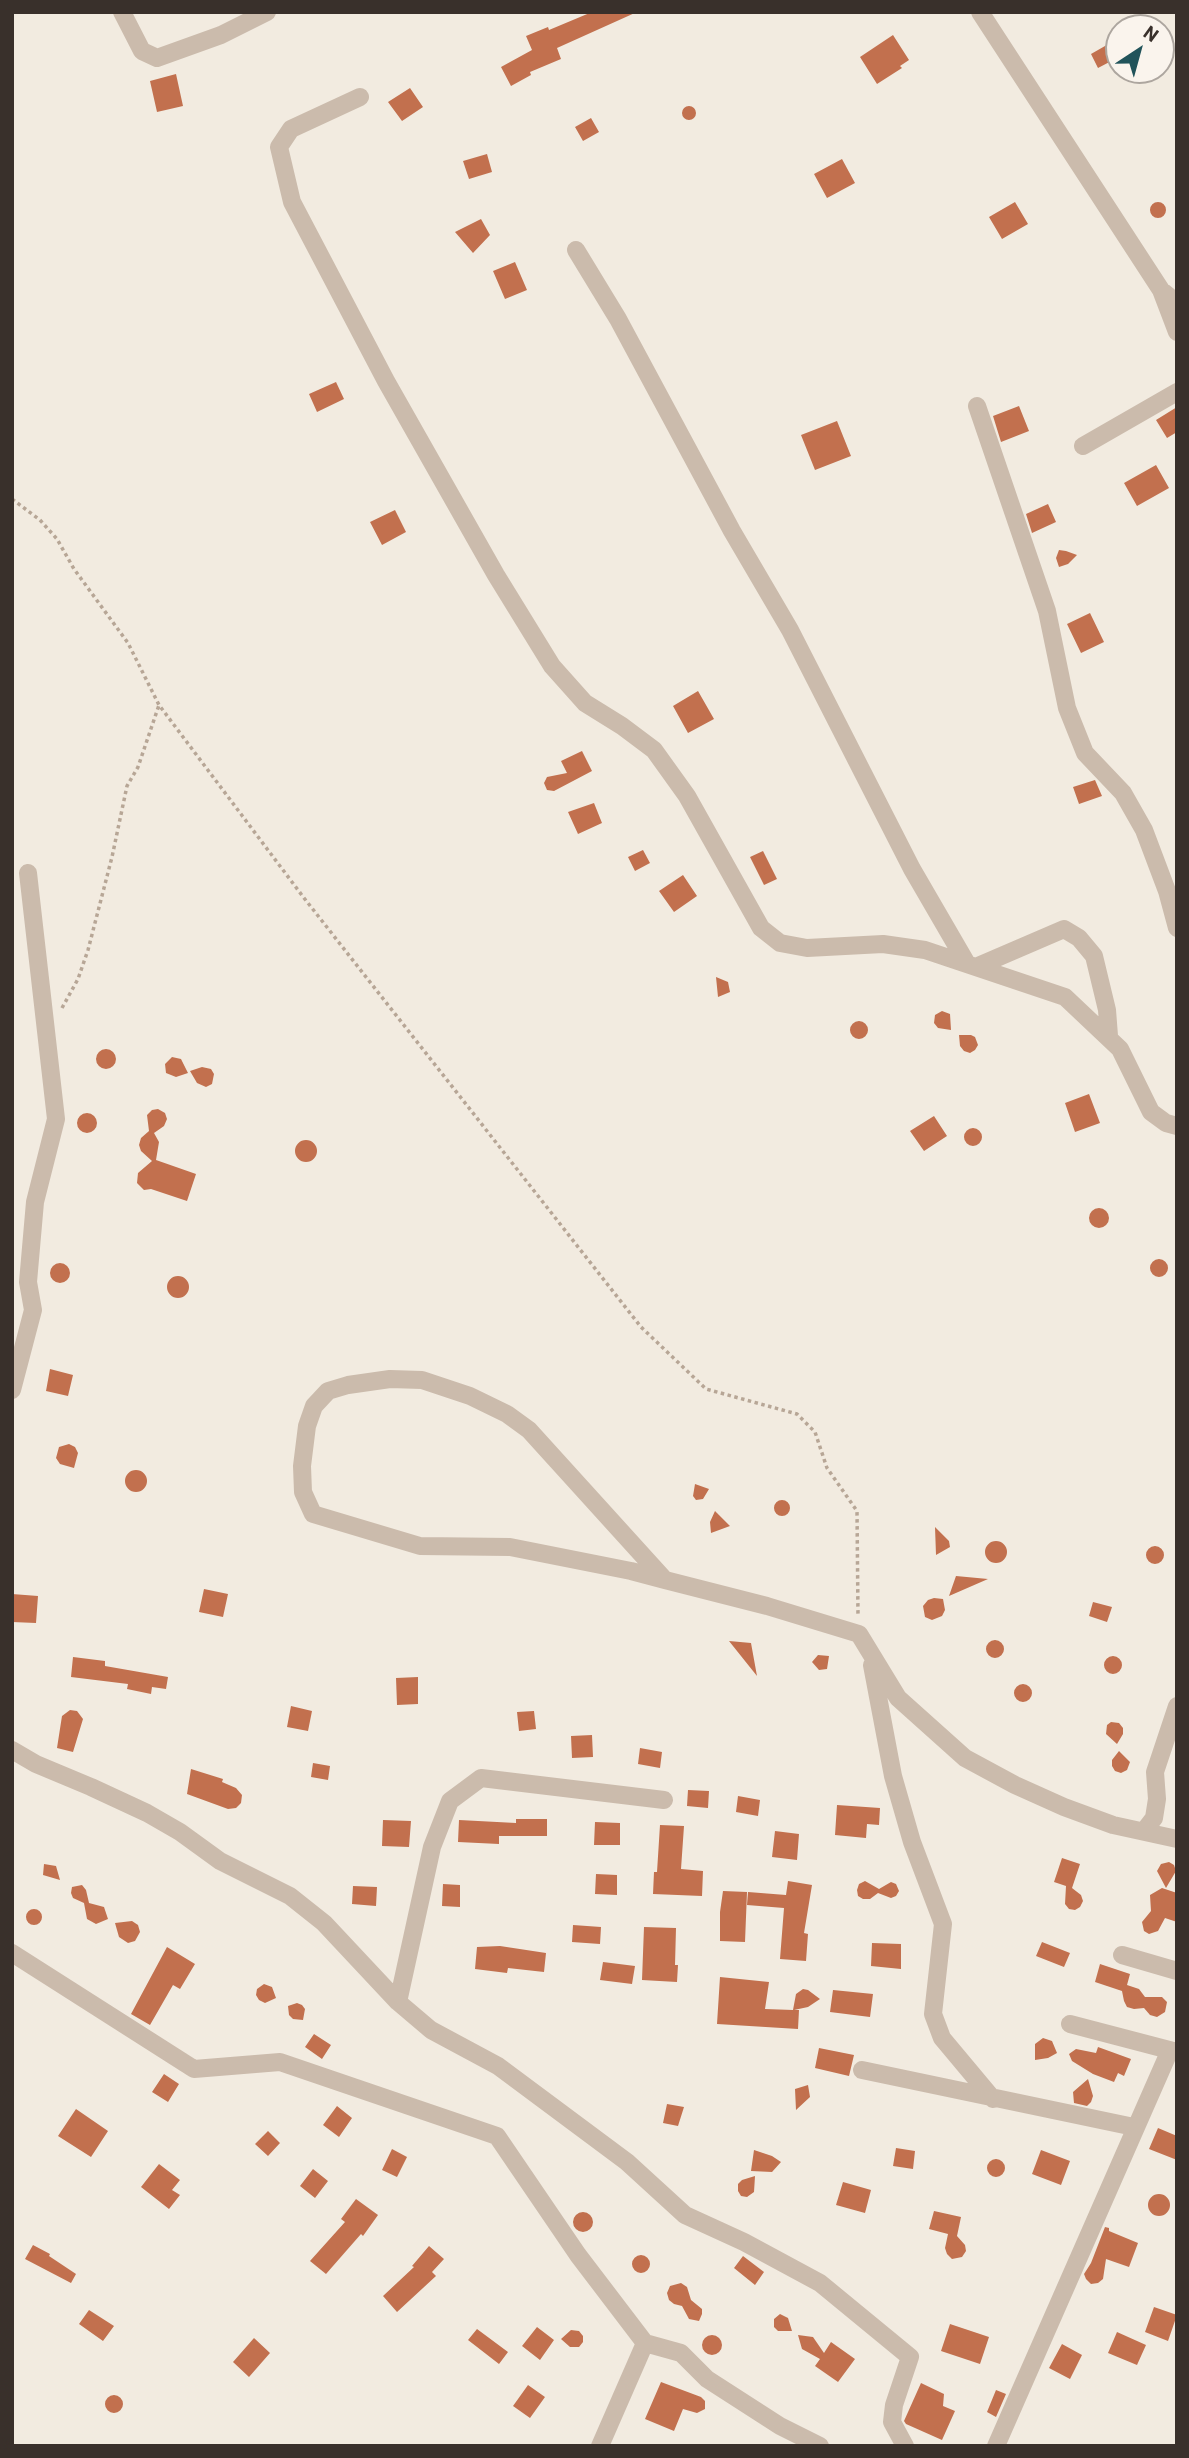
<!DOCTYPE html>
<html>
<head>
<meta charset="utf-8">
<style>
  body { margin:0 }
  #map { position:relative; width:1189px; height:2458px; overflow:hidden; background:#f2ebe0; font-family:Barlow,sans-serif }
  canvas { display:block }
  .frame { position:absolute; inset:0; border:14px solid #39302b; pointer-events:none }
  .north { position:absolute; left:1105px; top:14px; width:70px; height:70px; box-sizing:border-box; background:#faf4ed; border:2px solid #ada69f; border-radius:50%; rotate:36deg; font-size:19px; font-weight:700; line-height:28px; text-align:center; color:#39302b }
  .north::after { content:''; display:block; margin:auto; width:24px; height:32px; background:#21535a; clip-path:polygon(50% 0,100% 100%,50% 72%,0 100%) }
</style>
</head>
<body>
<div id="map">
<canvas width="1189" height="2458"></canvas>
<div class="frame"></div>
<div class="north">N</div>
</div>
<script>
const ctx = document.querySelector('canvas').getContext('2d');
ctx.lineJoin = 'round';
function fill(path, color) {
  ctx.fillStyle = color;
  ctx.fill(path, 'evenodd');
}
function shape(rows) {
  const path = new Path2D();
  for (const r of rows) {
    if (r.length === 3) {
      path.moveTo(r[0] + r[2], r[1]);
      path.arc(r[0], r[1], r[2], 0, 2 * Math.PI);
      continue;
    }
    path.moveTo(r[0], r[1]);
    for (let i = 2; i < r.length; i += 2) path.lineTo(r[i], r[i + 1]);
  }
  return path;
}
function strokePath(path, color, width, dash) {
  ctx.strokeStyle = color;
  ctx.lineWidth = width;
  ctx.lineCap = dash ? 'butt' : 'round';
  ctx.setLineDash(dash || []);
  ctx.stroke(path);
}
fill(shape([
  [592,12,637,12,557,48,561,59,530,72,531,75,511,86,501,67,532,50,526,36,548,27,549,30],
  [893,35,909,60,900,66,902,68,877,84,860,57],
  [1119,38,1119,57,1098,68,1091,54],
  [176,74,183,106,157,112,150,81],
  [410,88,423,107,402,121,388,102],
  [689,113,7],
  [591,118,599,132,583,141,575,127],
  [487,154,492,172,469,179,463,161],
  [842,159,855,183,827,198,814,174],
  [1158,210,8],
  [1015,202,1028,224,1002,239,989,217],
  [481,219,490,235,473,253,455,232],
  [515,262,527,290,505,299,493,271],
  [336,382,344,399,317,412,309,394],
  [1019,406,1029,431,1001,442,993,416],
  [1177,407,1177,432,1167,438,1156,420],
  [837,421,851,456,815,470,801,435],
  [1156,465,1169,488,1137,506,1124,483],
  [1048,504,1056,522,1032,533,1026,514],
  [395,510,406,532,382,545,370,522],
  [1059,550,1066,551,1077,555,1068,564,1059,567,1056,558],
  [1090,613,1104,642,1081,653,1067,624],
  [698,691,714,719,688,733,673,706],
  [582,751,592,771,554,791,547,790,544,783,547,777,567,773,561,761],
  [1095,780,1102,796,1079,804,1073,787],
  [594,803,602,823,578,834,568,812],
  [643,850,650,863,635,871,628,857],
  [763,851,777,879,764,885,750,857],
  [683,875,697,896,674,912,659,891],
  [716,977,728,982,730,992,718,997],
  [942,1011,950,1014,951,1030,938,1028,934,1023,935,1015],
  [859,1030,9],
  [959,1035,971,1035,975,1037,978,1045,975,1050,970,1053,964,1051,960,1046],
  [106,1059,10],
  [172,1057,181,1059,188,1073,176,1077,166,1073,165,1064],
  [202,1067,211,1069,214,1074,212,1084,206,1087,197,1083,190,1071],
  [1089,1094,1100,1123,1075,1132,1065,1103],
  [158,1109,165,1113,167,1119,164,1126,154,1133,159,1142,156,1160,196,1174,187,1201,151,1189,144,1190,137,1183,138,1173,152,1161,141,1151,139,1145,141,1138,149,1131,147,1115,152,1110],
  [87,1123,10],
  [934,1116,947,1136,924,1151,910,1131],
  [973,1137,9],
  [306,1151,11],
  [1099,1218,10],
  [1159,1268,9],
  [60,1273,10],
  [178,1287,11],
  [50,1369,73,1375,68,1396,46,1391],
  [69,1444,75,1447,78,1453,74,1468,60,1464,56,1458,59,1447],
  [136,1481,11],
  [695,1484,709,1489,703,1499,696,1500,693,1496],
  [782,1508,8],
  [715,1511,730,1526,711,1533,710,1522],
  [935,1527,949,1541,950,1547,936,1555],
  [996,1552,11],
  [1155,1555,9],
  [956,1576,988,1579,949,1596],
  [204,1589,228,1594,223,1617,199,1612],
  [12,1594,38,1596,36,1623,12,1622],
  [934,1598,943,1599,945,1610,942,1616,932,1620,925,1617,923,1606,928,1600],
  [1093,1602,1112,1607,1107,1622,1089,1616],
  [995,1649,9],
  [729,1641,751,1643,757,1676],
  [818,1655,829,1656,827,1669,819,1670,812,1662],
  [1113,1665,9],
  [73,1657,105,1661,105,1666,168,1677,166,1689,152,1687,151,1694,127,1689,128,1684,71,1677],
  [418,1677,418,1704,397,1705,396,1678],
  [1023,1693,9],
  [291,1706,312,1711,308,1731,287,1727],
  [70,1710,77,1711,83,1719,73,1752,57,1748,62,1716],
  [534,1711,536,1729,519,1731,517,1712],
  [1111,1722,1119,1723,1123,1728,1123,1734,1117,1744,1106,1734,1107,1725],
  [592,1735,593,1757,572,1758,571,1736],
  [640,1748,662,1752,660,1768,638,1764],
  [1119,1751,1130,1762,1127,1770,1121,1773,1115,1771,1112,1766,1112,1760],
  [313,1763,330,1766,328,1780,311,1777],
  [191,1769,223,1779,222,1782,236,1788,242,1795,241,1803,236,1808,228,1809,187,1794],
  [688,1790,709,1791,708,1808,687,1806],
  [738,1796,760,1800,758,1816,736,1812],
  [837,1805,880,1808,879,1825,867,1824,866,1838,835,1835],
  [516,1819,547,1819,547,1836,499,1836,499,1844,458,1842,459,1820,516,1823],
  [383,1820,411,1821,409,1847,382,1846],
  [595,1822,620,1823,620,1845,594,1845],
  [660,1825,684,1826,681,1869,703,1871,702,1896,653,1894,654,1872,657,1872],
  [775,1831,799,1834,797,1860,772,1857],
  [1062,1858,1080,1864,1072,1888,1081,1895,1083,1901,1080,1907,1075,1910,1069,1909,1065,1904,1066,1886,1054,1882],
  [1169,1862,1174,1865,1176,1871,1166,1888,1157,1871,1161,1864],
  [44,1864,56,1866,60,1880,43,1875],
  [596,1874,617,1875,617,1895,595,1894],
  [788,1881,812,1885,804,1933,808,1934,806,1961,780,1959,784,1908,747,1905,748,1892,786,1895],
  [865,1881,879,1889,891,1882,896,1884,899,1891,896,1896,891,1898,878,1893,870,1899,863,1899,858,1896,857,1890,859,1884],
  [443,1884,460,1885,460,1907,442,1906],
  [82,1885,86,1890,89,1903,104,1907,108,1919,96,1924,87,1919,84,1903,73,1898,71,1893,72,1887],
  [353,1886,377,1887,376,1906,352,1904],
  [1162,1888,1177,1893,1177,1922,1165,1918,1158,1931,1149,1934,1144,1931,1142,1922,1151,1911,1150,1895],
  [723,1891,747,1892,745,1942,720,1941,720,1912],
  [34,1917,8],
  [132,1921,138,1925,140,1932,135,1941,128,1943,119,1937,115,1923],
  [573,1925,601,1927,600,1944,572,1942],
  [644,1927,676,1928,675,1965,678,1965,677,1982,642,1980],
  [1042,1942,1070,1953,1064,1967,1036,1956],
  [872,1943,901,1944,901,1969,871,1966],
  [500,1946,546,1953,544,1972,508,1968,507,1973,475,1969,477,1947],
  [167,1947,195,1964,180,1989,173,1985,150,2025,131,2014],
  [603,1962,635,1966,632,1984,600,1980],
  [1100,1964,1130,1974,1127,1985,1139,1989,1145,1997,1162,1997,1167,2002,1165,2012,1157,2017,1150,2015,1144,2008,1134,2009,1127,2007,1124,2001,1122,1991,1095,1982],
  [720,1977,769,1982,765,2009,793,2010,796,1994,803,1989,808,1990,820,1999,808,2007,794,2010,799,2010,798,2029,717,2024],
  [264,1984,272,1987,276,1998,265,2003,259,2000,256,1995,257,1989],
  [833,1990,873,1994,870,2017,830,2012],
  [297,2003,302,2005,305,2009,303,2020,293,2019,289,2015,288,2006],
  [314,2034,331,2045,322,2059,305,2047],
  [1043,2038,1052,2041,1057,2053,1048,2058,1035,2060,1035,2044],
  [1098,2047,1131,2059,1124,2076,1118,2073,1114,2082,1093,2074,1072,2061,1069,2054,1076,2049,1096,2053],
  [819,2048,854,2055,849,2076,815,2068],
  [164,2074,179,2084,168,2102,152,2092],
  [1088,2079,1093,2096,1091,2102,1087,2106,1074,2103,1073,2092],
  [808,2085,810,2097,796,2110,795,2089],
  [667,2104,684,2107,678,2126,663,2123],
  [337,2106,352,2118,339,2137,323,2125],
  [76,2109,108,2131,91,2157,58,2136],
  [1158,2128,1177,2136,1177,2160,1149,2149],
  [268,2131,280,2143,268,2156,255,2144],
  [896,2148,915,2151,913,2169,893,2166],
  [392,2149,407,2157,397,2177,382,2170],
  [754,2150,772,2156,781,2162,772,2172,751,2171],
  [1041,2150,1070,2161,1061,2185,1032,2174],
  [996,2168,9],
  [159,2164,180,2180,172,2190,180,2195,169,2209,141,2187],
  [313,2169,328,2181,315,2198,300,2186],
  [755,2176,754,2192,747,2197,741,2196,738,2191,738,2184,742,2180],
  [843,2182,871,2190,865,2213,836,2205],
  [1159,2205,11],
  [356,2199,378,2215,363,2236,361,2234,326,2274,310,2261,345,2222,341,2219],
  [934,2211,961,2217,957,2236,965,2245,966,2251,962,2257,952,2259,947,2254,945,2248,948,2234,929,2229],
  [583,2222,10],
  [1105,2227,1109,2228,1109,2231,1138,2243,1129,2267,1106,2259,1103,2279,1098,2283,1091,2284,1086,2279,1084,2274,1091,2263],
  [33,2245,50,2254,49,2256,76,2274,71,2283,25,2259],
  [429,2246,444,2259,432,2272,436,2276,397,2312,383,2296,414,2267,412,2266],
  [641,2264,9],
  [743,2256,764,2272,755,2285,734,2268],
  [681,2283,687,2287,691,2300,702,2309,702,2314,699,2321,689,2319,682,2306,674,2304,669,2300,667,2293,670,2286],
  [1154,2307,1177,2315,1168,2341,1145,2332],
  [89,2310,114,2326,103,2341,79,2324],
  [780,2314,788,2318,792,2331,778,2331,774,2327,774,2319],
  [950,2324,989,2337,980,2364,941,2351],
  [537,2327,554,2340,540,2360,522,2346],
  [477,2329,508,2352,499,2364,468,2340],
  [571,2330,579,2331,583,2336,583,2342,579,2347,570,2347,561,2339],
  [1117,2332,1146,2345,1137,2365,1108,2353],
  [798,2335,813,2337,824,2353,831,2342,855,2359,838,2382,815,2366,820,2359,802,2349],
  [712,2345,10],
  [254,2338,270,2353,249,2377,233,2362],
  [1062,2344,1082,2355,1070,2379,1049,2368],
  [661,2382,701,2397,705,2401,705,2409,697,2413,683,2409,674,2431,645,2419],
  [921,2383,944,2394,943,2406,955,2411,942,2440,906,2424,904,2421],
  [528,2385,545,2397,530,2418,513,2406],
  [996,2390,1006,2394,996,2417,987,2412],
  [114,2404,9]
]), '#c2704e');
strokePath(shape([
  [12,499,40,520,57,539,74,569,128,643,159,705,304,898,641,1327,706,1389,797,1414,815,1432,827,1468,857,1511,858,1616],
  [62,1008,78,979,88,950,112,857,127,786,138,767,159,705]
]), '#b7a696', 3.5, [3.5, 3.5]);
strokePath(shape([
  [122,12,142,51,157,58,221,35,267,12],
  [980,12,1161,290,1177,303],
  [360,97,291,129,279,147,292,202,386,381,496,575,552,666,585,703,622,726,654,750,687,796,761,928,780,943,807,948,883,944,925,950,1065,997,1120,1049,1151,1112,1166,1123,1177,1126],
  [576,250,618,319,732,531,790,630,912,869,966,962],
  [1161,290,1177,332],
  [977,406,1047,611,1067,708,1085,753,1123,793,1144,830,1167,891,1177,928],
  [1083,446,1177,392],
  [978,966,1064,929,1079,938,1094,956,1107,1010,1109,1036],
  [12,1390,33,1310,28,1282,35,1202,56,1119,28,873],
  [665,1580,529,1430,507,1414,470,1396,422,1380,390,1379,348,1385,328,1391,314,1406,307,1426,302,1466,303,1492,313,1514,420,1546,510,1547,631,1571,665,1580,767,1606,859,1634,898,1698,965,1758,1015,1785,1064,1807,1113,1825,1177,1839],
  [872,1665,893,1776,912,1842,943,1924,933,2014,942,2038,993,2099],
  [12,1750,36,1764,91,1787,147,1813,180,1832,220,1861,290,1896,324,1923,398,2002,431,2030,498,2066,627,2162,685,2215,744,2242,820,2283,910,2357,894,2405,892,2422,905,2446],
  [1144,1831,1154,1818,1157,1799,1155,1772,1177,1706],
  [12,1953,194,2069,280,2062,497,2136,578,2255,645,2343,681,2353,707,2379,780,2426,820,2446],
  [1122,1955,1177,1971],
  [398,2002,432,1847,450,1801,481,1778,664,1800],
  [1070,2024,1177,2052],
  [862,2070,1134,2127],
  [600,2446,645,2343],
  [996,2446,1170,2050]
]), '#cbbbac', 18);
</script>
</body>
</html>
